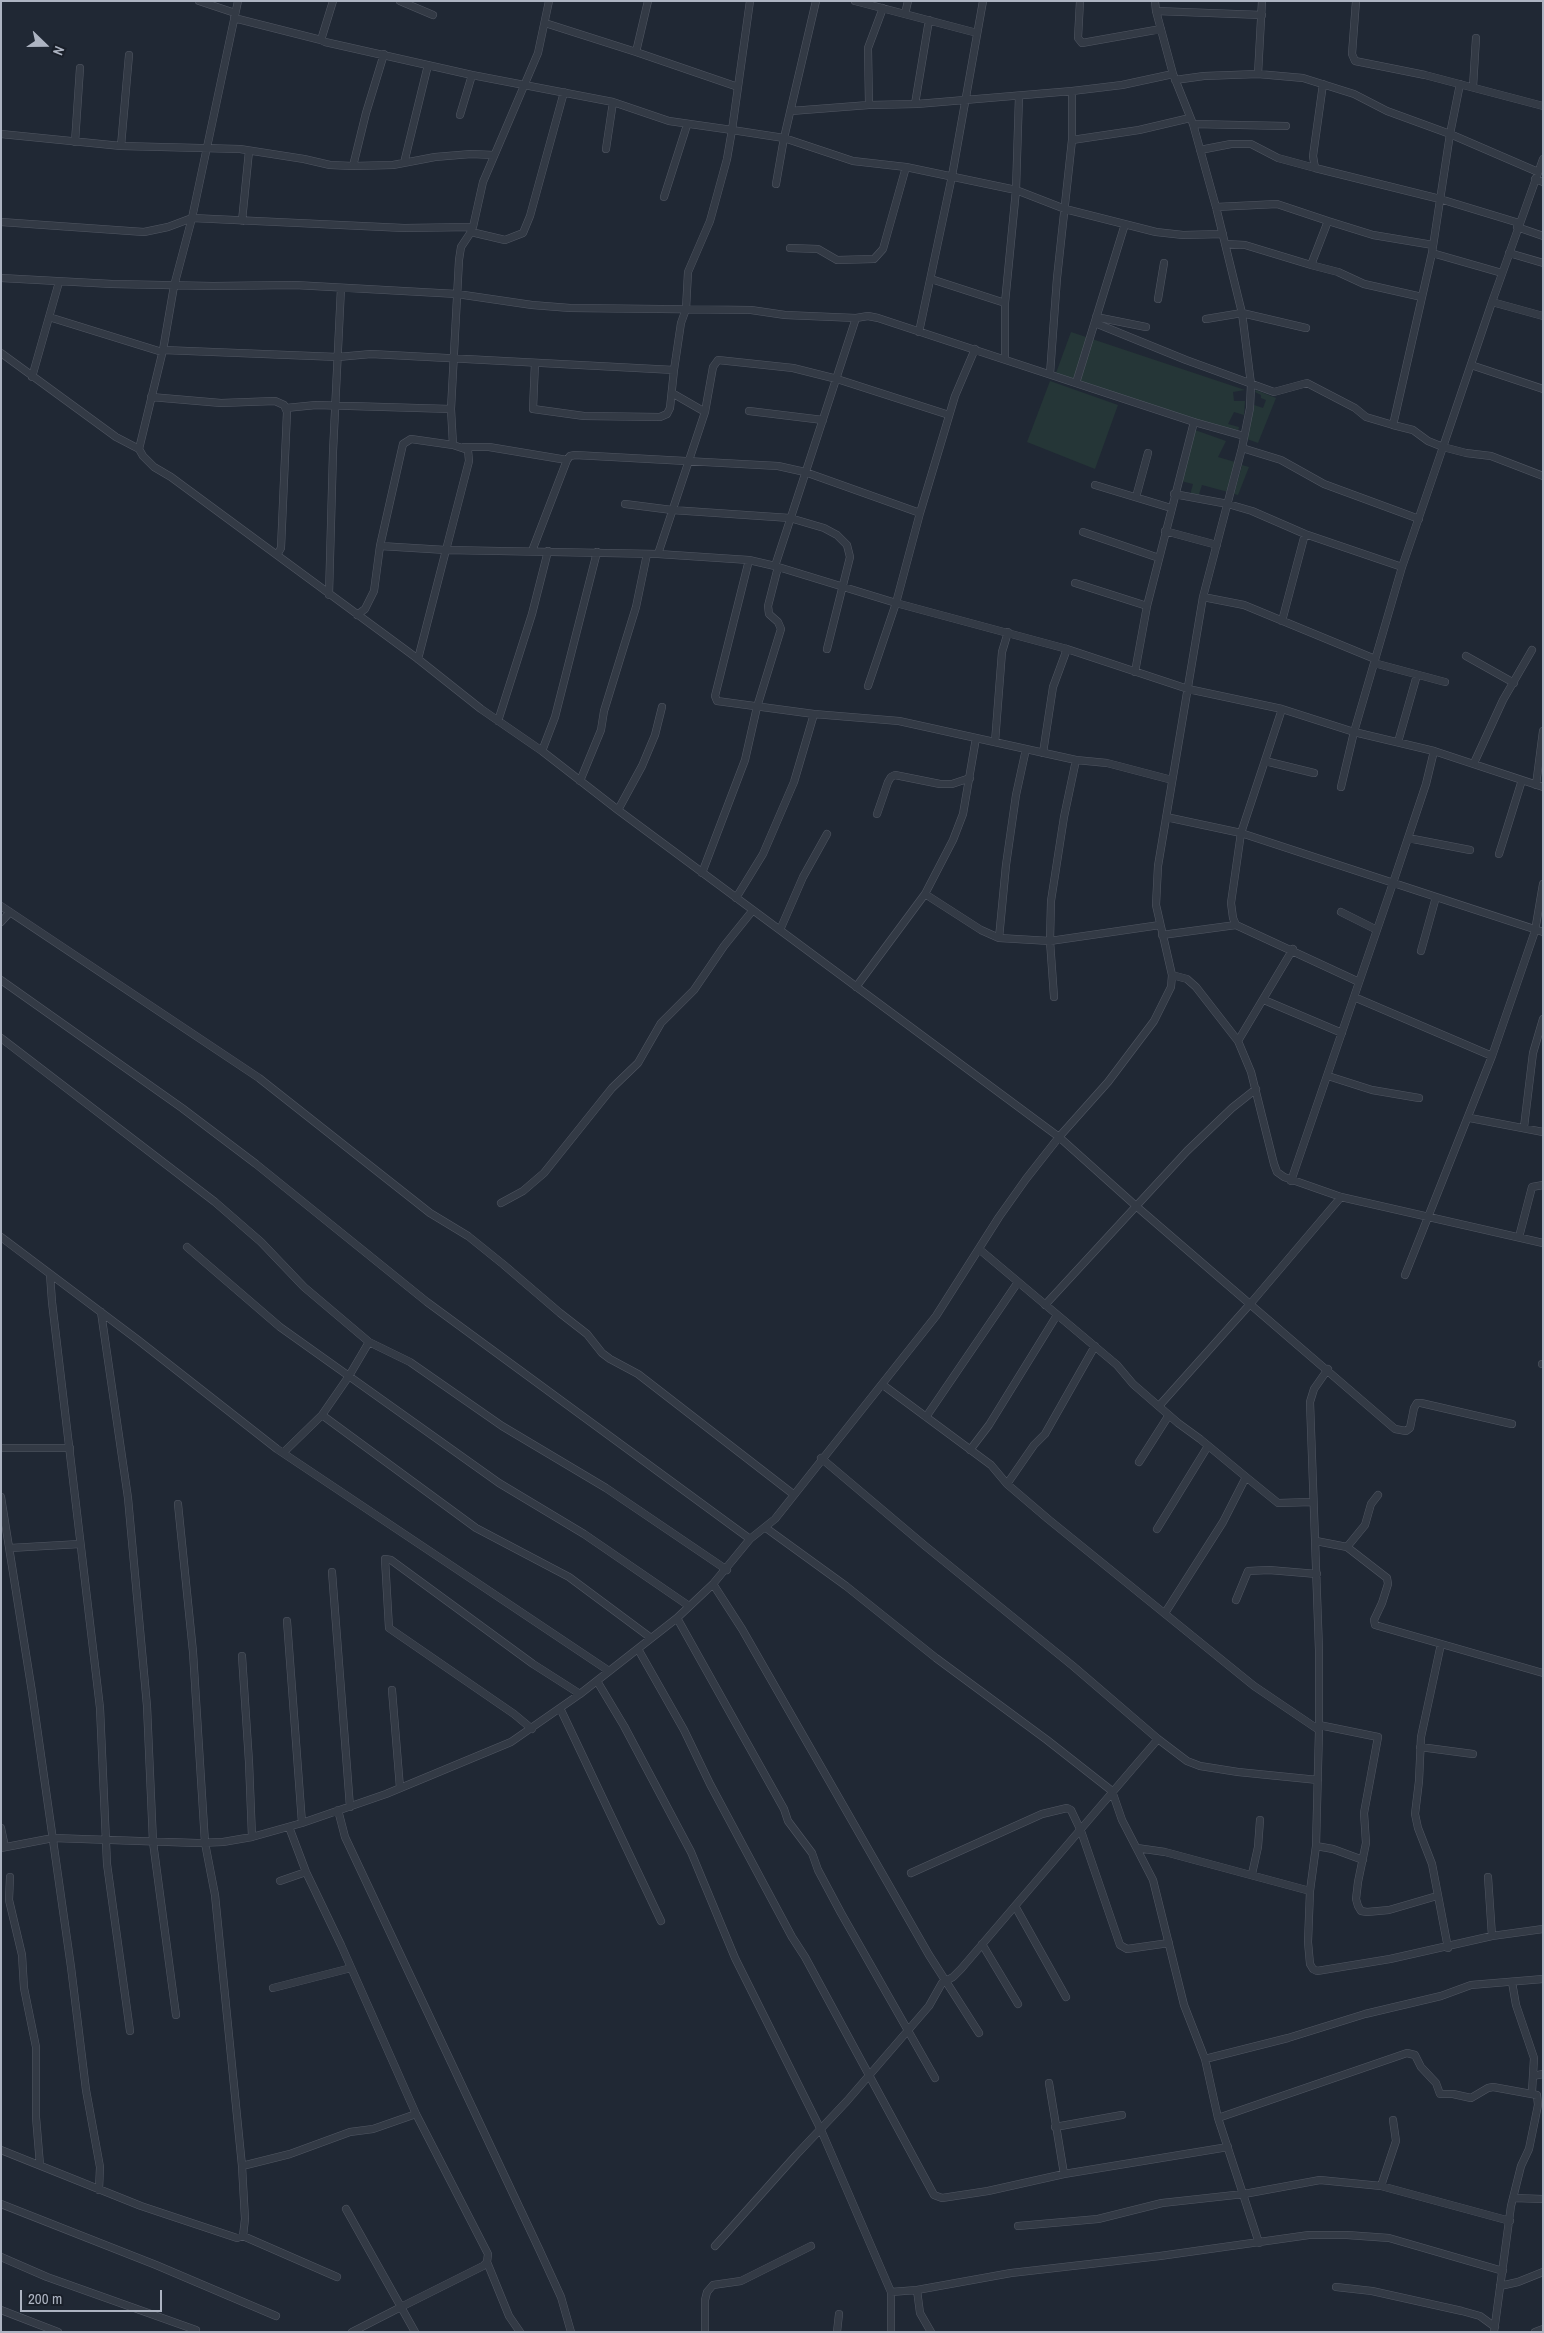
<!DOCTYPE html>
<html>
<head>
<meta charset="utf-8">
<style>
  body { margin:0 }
  #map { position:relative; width:1544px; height:2333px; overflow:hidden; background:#202834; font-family:"Archivo Narrow",sans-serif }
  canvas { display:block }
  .frame { position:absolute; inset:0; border:2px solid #adb4c2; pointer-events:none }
  .north { position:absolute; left:20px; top:20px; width:50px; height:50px; -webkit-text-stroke:4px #191f29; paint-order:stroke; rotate:112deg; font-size:14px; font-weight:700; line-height:20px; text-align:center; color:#adb4c2 }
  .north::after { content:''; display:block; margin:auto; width:18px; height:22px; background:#adb4c2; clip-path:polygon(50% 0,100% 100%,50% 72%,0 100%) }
  .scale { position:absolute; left:20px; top:2290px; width:142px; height:22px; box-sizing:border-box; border:2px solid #adb4c2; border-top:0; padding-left:6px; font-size:15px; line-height:18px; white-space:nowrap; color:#adb4c2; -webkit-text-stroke:4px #191f29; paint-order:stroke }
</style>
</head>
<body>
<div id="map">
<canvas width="1544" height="2333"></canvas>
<div class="frame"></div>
<div class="north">N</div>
<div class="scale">200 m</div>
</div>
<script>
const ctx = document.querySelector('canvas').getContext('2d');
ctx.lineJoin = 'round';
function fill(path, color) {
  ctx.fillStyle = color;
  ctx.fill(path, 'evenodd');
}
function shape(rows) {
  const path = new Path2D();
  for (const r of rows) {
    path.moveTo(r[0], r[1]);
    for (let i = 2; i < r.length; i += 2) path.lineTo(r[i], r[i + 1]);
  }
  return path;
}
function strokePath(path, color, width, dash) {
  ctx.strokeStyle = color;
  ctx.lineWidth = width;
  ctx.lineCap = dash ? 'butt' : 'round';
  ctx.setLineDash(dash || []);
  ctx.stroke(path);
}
fill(shape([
  [1071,332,1245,390,1233,392,1234,401,1245,401,1244,415,1234,412,1228,424,1239,427,1237,435,1056,373],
  [1050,381,1118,405,1095,469,1027,442],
  [1256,390,1276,398,1258,443,1247,439,1254,405,1263,408,1266,400,1261,398,1261,395,1255,392],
  [1195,430,1226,441,1218,457,1235,462,1228,492,1202,485,1198,497,1190,495,1193,484,1181,481],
  [1242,465,1249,467,1238,495,1234,494]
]), '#253637');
const minor = shape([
  [199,1,235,13],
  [238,1,192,218,174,286,163,350,139,449,143,456,154,467,171,477,418,659,481,709,542,751,618,810,1059,1137,1136,1206,1395,1429,1406,1431,1410,1428,1414,1408,1417,1403,1421,1403,1512,1424],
  [333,1,321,40,325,42,472,75,613,102,669,121,732,130,750,1],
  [400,1,433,15],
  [648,1,636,52,738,87],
  [855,1,977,33],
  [1080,1,1078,38,1082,43,1161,29],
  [1356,1,1352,54,1355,61,1425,75,1543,106],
  [1156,11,1262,15],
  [905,14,908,1],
  [234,18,321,40],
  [545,23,636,52],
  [1258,74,1262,1],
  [1175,80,1204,76,1258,74,1303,78,1354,94,1387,111,1450,134,1538,172],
  [1323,84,1313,156,1315,168,1440,199,1519,223],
  [1460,84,1450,134,1432,253,1393,425,1413,430,1428,441,1443,447,1492,302],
  [1473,87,1476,38],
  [915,104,929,20],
  [869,105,868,48,883,8],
  [791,111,869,105,917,104,1072,91,1122,85,1173,74],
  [460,115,472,75],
  [1193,124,1286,126],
  [1,134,121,146,240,149,304,159,330,165,353,166,393,165,435,157,471,154,494,155],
  [1072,140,1139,130,1190,118],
  [75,142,80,68],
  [121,146,129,55],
  [606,149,613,102],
  [1200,150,1231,144,1251,144,1278,158,1315,168],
  [1543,159,1492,302,1543,316],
  [404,163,428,65],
  [353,166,366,113,384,54],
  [1535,179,1543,182],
  [776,184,784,138,853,161,906,167,1016,190,1065,209,1156,232,1183,235,1223,234],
  [664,197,687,125],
  [1216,207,1277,204,1328,221],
  [242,221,249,151],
  [1,222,144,232,168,227,192,218,404,228,473,227,483,182,538,53,549,1],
  [1517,227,1543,236],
  [472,228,471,232,505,240,523,233,530,216,564,92],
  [1225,244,1245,245,1311,265,1328,221,1373,235,1433,245],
  [790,248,818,249,837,260,874,259,883,249,906,167],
  [1432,253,1502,273],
  [1509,253,1543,263],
  [1311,265,1338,272,1364,284,1422,297],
  [1,278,112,284,213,286,295,285,457,294,532,305,570,308,751,310,785,315,856,318],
  [931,279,1005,303],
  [1158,299,1164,263],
  [49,317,162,352],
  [1096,317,1146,327],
  [1206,319,1242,313,1306,328],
  [1095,323,1186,360,1274,392,1307,383,1355,408,1366,417,1393,425],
  [919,332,952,176,983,1],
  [163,350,338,357,371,354,674,370,670,408,667,414,660,417,584,416,533,409,535,363],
  [1,353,116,437,139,449],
  [1005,359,1005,303,1016,190,1019,96],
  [1471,365,1543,389],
  [674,370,681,323,686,309,688,272,710,221,727,159,732,130,784,138,816,1],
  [1050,374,1057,278,1072,140,1072,91],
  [32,377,59,282],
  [1076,383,1125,224],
  [672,393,705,412],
  [151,397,221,403,275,401,284,405,287,412,281,548,277,555],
  [286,408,316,405,451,409],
  [749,411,823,420],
  [464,447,489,447,567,460],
  [1242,448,1281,460,1324,484,1419,519],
  [1095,485,1171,508],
  [1174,494,1228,504,1252,511,1305,534,1402,567],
  [1136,497,1148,453],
  [625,504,672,510,790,518,824,528,837,535,847,545,850,557,827,649],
  [1165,531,1217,545],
  [1083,532,1159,558],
  [380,546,446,550,469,461,468,450,453,445,451,409,459,260,461,247,471,232],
  [532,551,567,460,570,456,575,455,778,466,805,472,920,513],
  [658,554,749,560,775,566,896,603,1067,649,1188,689,1282,709,1354,732,1402,567,1443,447,1466,453,1491,456,1543,476],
  [749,560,715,696,717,701,814,714,899,721,1076,760,1107,763,1172,780],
  [775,566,856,318,868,316,878,318,1194,422,1244,436],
  [1075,583,1147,606],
  [329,595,333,452,341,288],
  [1203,597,1244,605,1375,659],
  [357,615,365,609,374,591,380,546,403,444,411,439,453,445],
  [1282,621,1305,534],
  [1466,656,1514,683],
  [418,659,446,550,658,554,705,412,713,367,718,360,793,368,837,379,949,415],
  [1374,663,1445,682],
  [1135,672,1147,606,1194,422],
  [868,686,896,603,920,513,955,396,975,349],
  [498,721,532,614,548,551],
  [995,742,1002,652,1008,632],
  [1398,742,1417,675],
  [542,751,555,717,597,552],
  [1043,753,1053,687,1067,649],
  [1265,761,1314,773],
  [1474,763,1503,700,1532,650],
  [580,781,601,730,604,711,636,607,647,554],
  [1536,785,1543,731],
  [1341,787,1354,732,1434,751,1543,787],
  [618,810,642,766,655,735,662,707],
  [877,814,888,782,891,777,895,775,940,784,952,784,970,778],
  [1166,817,1241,833,1543,932],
  [1408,838,1470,850],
  [1499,854,1522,780],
  [702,873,745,760,757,707,781,629,778,622,769,614,768,606,778,567],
  [925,894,981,930,999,938,1050,941,1160,925],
  [736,898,763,854,794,782,814,714],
  [1,906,259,1078,430,1213,468,1236,504,1265,560,1313,587,1334,602,1353,610,1359,638,1374,793,1494],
  [1341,912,1377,930],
  [1,922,10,912],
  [1236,925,1233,918,1231,903,1241,833,1282,709],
  [780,930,803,877,827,834],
  [1162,935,1236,925,1359,982],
  [999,938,1006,865,1016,795,1026,749],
  [1421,951,1436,897],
  [1172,975,1187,979,1196,987,1238,1041,1251,1072,1274,1164,1277,1172,1284,1177,1341,1197,1543,1243],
  [1,980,182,1108,256,1164,427,1302,750,1539],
  [856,987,925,894,953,840,963,814,976,738],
  [1054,997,1050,941,1051,901,1064,817,1076,760],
  [1354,997,1492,1056],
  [1264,1000,1342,1033],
  [1,1038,215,1202,261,1242,304,1287,369,1342],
  [1238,1041,1293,949],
  [1328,1076,1372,1090,1419,1098],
  [1470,1118,1543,1132],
  [1524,1127,1533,1053,1543,1019],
  [1291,1181,1393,883,1426,784,1434,751],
  [501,1203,523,1191,544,1173,612,1088,638,1063,661,1023,694,990,724,946,753,910],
  [1,1237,138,1340,277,1449,609,1671],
  [1519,1237,1532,1187,1543,1185],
  [187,1247,280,1327,499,1483,584,1534,689,1606],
  [979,1249,1117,1365,1133,1384,1178,1423,1200,1439,1246,1477],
  [50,1274,52,1302,100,1708,107,1864,130,2031],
  [1405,1275,1492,1056,1535,931,1543,884],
  [1045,1305,1187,1151,1232,1108,1256,1089],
  [101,1312,128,1498,147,1706,153,1842,176,2015],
  [1542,1364,1543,1364],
  [883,1385,991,1465,1007,1484,1048,1519,1254,1686,1319,1730,1316,1846,1310,1891,1308,1942,1310,1964,1313,1969,1317,1971,1390,1959,1492,1936,1543,1929],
  [1159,1406,1251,1303,1341,1197],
  [322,1415,349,1376,369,1342,410,1362,502,1426,606,1488,727,1570],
  [926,1417,1018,1282],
  [1,1448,70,1448,70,1452],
  [970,1450,989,1425,1057,1315],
  [283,1453,322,1415,476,1528,569,1577,651,1638],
  [821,1458,924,1545,1073,1666,1158,1739,1187,1761,1200,1766,1238,1772,1318,1780],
  [1139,1462,1169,1415],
  [1007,1484,1034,1445,1045,1434,1095,1346],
  [1,1497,32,1692,71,1967,86,2090,100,2167,99,2190],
  [766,1528,846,1586,936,1658,1047,1740,1112,1791,1122,1820,1153,1880,1184,2005,1205,2059,1218,2118,1259,2243],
  [1157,1529,1208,1446],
  [1316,1541,1347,1547,1387,1578,1388,1584,1382,1603,1374,1620,1375,1625,1543,1673],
  [1347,1547,1365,1525,1371,1504,1378,1495],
  [10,1548,80,1544],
  [332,1572,350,1807],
  [713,1584,742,1629,929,1955,979,2033],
  [1236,1600,1248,1571,1269,1570,1317,1574],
  [1165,1613,1223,1522,1246,1477,1278,1503,1312,1502],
  [677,1618,784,1809,788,1821,812,1853,818,1870,841,1913,935,2078],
  [287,1621,302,1823],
  [1441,1644,1421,1737,1419,1781,1415,1814,1418,1828,1432,1864,1448,1948],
  [638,1649,684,1730,710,1784,792,1937,805,1957,934,2195,942,2198,988,2191,1064,2174,1228,2147],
  [242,1656,249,1762,252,1837],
  [597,1681,624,1726,691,1852,735,1958,821,2130,891,2292,891,2332],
  [392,1690,400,1788],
  [560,1708,661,1921],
  [1319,1725,1378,1737,1364,1813,1366,1843,1358,1882,1356,1899,1358,1906,1361,1911,1367,1912,1389,1910,1437,1896],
  [532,1729,514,1714,389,1628,385,1559,391,1560,533,1664,580,1694],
  [1319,1730,1319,1650,1310,1402,1314,1389,1328,1369],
  [1420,1747,1473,1754],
  [338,1810,345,1837,539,2249,561,2297,571,2332],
  [289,1827,306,1872,341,1945,416,2114,488,2254,487,2262,483,2266,401,2307,415,2332],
  [1,1828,5,1847],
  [1316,1846,1333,1849,1363,1860],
  [1,1848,53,1838,197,1843,223,1842,252,1837,302,1823,386,1794,511,1742,580,1694,677,1618,713,1584,750,1539,775,1519,936,1316,999,1217,1026,1179,1059,1137,1108,1082,1154,1021,1171,987,1172,975,1156,905,1158,866,1203,597,1242,448,1250,408,1251,384,1242,313,1216,207,1193,124,1173,74,1156,11,1155,1],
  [1137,1848,1165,1852,1310,1891],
  [911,1873,1042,1814,1067,1808,1071,1810,1081,1831,1120,1945,1127,1949,1169,1943],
  [1252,1874,1258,1847,1260,1820],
  [10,1877,9,1900,22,1955,24,1988,36,2047,36,2117,40,2165],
  [1488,1877,1492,1936],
  [280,1881,306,1872],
  [1015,1906,1066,1997],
  [982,1944,1018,2004],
  [1512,1982,1516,2005,1534,2058,1532,2092],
  [273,1988,351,1968],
  [1205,2059,1288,2038,1365,2014,1441,1996,1471,1985,1543,1979],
  [1533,2076,1543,2074],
  [1049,2083,1064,2174],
  [1218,2118,1407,2053,1415,2055,1421,2067,1436,2083,1440,2094,1453,2094,1471,2098,1488,2088,1493,2087,1537,2095,1538,2105,1529,2149,1521,2166,1511,2206,1494,2332],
  [1055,2127,1122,2115],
  [1,2150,141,2206,237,2238,243,2236,245,2219,242,2166,215,1895,205,1843,193,1652,178,1504],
  [242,2166,290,2154,350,2132,373,2129,416,2114],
  [1381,2186,1396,2141,1393,2120],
  [1514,2198,1543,2199],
  [1,2204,156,2265,276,2316],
  [346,2209,401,2307,352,2332],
  [1018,2226,1098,2219,1162,2203,1244,2194,1320,2180,1381,2186,1510,2221],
  [243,2236,337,2277],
  [715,2246,797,2154,847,2101,929,2006,942,1983,953,1977,961,1969,1158,1739],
  [1,2257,47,2277,196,2330],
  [487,2262,509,2316,520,2332],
  [1500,2286,1518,2282,1543,2272],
  [1336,2287,1372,2291,1462,2311,1480,2316,1495,2327],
  [917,2290,920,2313,931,2332],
  [891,2292,917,2290,1011,2273,1160,2256,1309,2235,1347,2235,1389,2238,1503,2271],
  [1,2310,58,2332],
  [705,2332,705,2300,707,2292,713,2285,741,2281,811,2246],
  [837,2332,839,2314],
  [1535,2332,1543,2329]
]);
strokePath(minor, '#515763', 8);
strokePath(minor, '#333a45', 7);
</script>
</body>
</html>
